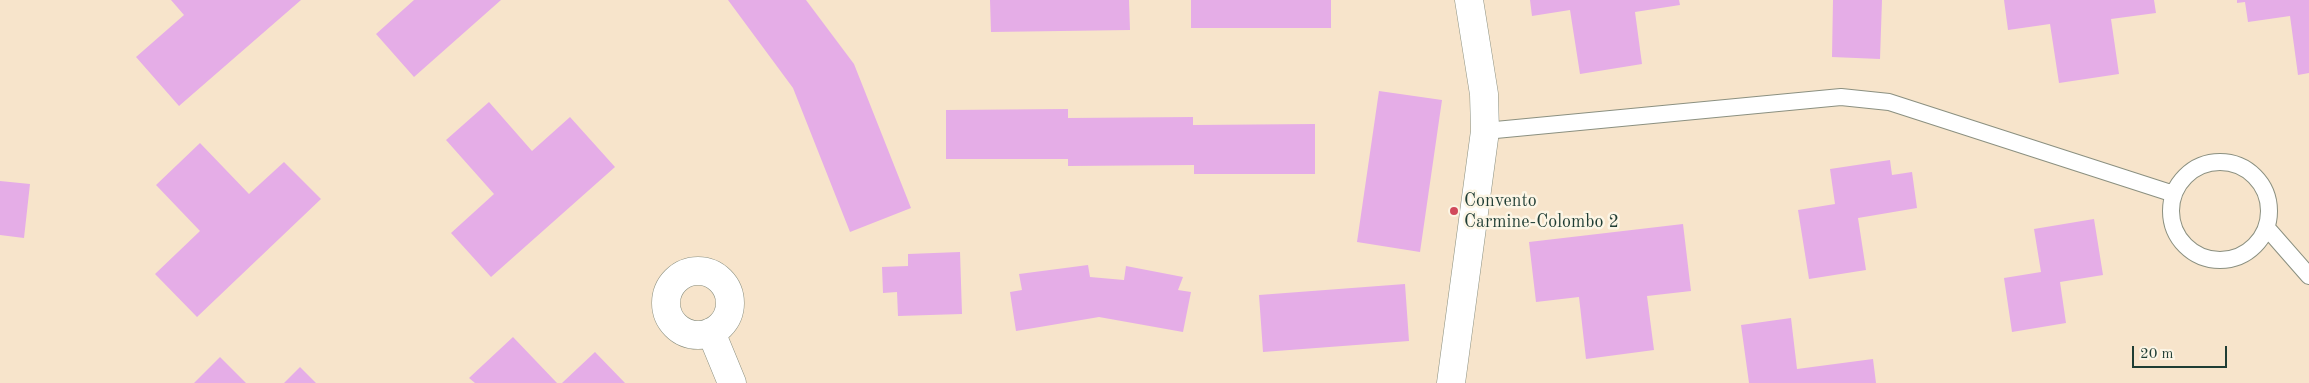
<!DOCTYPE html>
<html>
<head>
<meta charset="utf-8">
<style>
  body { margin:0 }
  #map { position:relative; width:2309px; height:383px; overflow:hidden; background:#f7e4cb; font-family:"Old Standard TT",serif }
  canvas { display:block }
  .scale { position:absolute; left:2132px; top:346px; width:95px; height:22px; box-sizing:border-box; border:2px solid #1f3d34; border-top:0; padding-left:6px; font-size:15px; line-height:18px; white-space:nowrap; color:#1f3d34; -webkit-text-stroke:4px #fcf5e5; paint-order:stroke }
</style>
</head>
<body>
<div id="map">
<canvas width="2309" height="383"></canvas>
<div class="scale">20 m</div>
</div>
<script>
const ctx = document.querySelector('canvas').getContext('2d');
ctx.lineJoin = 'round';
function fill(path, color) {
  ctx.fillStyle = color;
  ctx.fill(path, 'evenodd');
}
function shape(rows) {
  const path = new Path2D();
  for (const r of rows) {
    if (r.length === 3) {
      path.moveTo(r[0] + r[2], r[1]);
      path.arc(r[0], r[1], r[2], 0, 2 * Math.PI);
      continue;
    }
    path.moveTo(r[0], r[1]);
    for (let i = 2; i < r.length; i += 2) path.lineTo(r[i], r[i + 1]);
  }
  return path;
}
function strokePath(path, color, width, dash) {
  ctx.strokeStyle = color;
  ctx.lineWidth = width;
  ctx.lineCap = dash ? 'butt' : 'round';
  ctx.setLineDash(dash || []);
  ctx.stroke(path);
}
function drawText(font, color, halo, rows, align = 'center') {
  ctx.font = font + ' "Old Standard TT",serif';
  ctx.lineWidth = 5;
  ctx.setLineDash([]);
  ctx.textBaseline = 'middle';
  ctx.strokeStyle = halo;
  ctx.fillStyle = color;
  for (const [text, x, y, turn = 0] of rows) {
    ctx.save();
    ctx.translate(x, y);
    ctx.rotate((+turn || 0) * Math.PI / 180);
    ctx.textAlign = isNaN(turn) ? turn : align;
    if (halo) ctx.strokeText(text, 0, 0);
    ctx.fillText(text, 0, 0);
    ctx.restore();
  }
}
fill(shape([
  [171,0,301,0,179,106,136,57,184,15],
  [414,0,501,0,414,77,376,34],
  [728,0,806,0,854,64,911,208,850,232,793,88],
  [990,0,1129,0,1130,30,991,32],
  [1191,0,1331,0,1331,28,1191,28],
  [1530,0,1679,0,1680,5,1635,12,1642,64,1580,74,1570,10,1532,16],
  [1833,0,1882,0,1880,59,1832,57],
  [2004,0,2154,0,2156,13,2111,19,2119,74,2059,83,2050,24,2008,30],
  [2237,0,2309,0,2309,73,2298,75,2290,16,2248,22,2245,2,2237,3],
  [1379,91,1442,100,1420,252,1357,242],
  [489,102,532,151,570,117,615,167,491,277,451,233,494,194,446,140],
  [1068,109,1068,118,1193,117,1193,125,1315,124,1315,174,1194,174,1194,165,1068,166,1068,159,946,159,946,110],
  [200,143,249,194,284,162,321,199,197,317,155,274,200,231,156,185],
  [1890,160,1892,175,1912,172,1917,208,1858,218,1866,270,1809,279,1798,210,1835,204,1830,169],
  [0,181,30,184,24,238,0,235],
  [2094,219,2103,275,2060,282,2066,323,2012,332,2004,278,2041,272,2034,229],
  [1683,224,1691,291,1647,296,1654,350,1586,359,1579,297,1536,302,1529,242],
  [960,252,962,314,898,316,897,292,883,293,882,267,908,266,908,254],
  [1088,265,1090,277,1124,280,1126,266,1183,277,1178,290,1191,292,1183,332,1099,317,1016,331,1010,292,1022,290,1019,274],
  [1405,284,1409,341,1263,352,1259,295],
  [1791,318,1797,369,1873,359,1876,383,1749,383,1741,325],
  [513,337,557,383,475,383,469,378],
  [595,352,625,383,562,383],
  [220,357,246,383,194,383],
  [300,367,316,383,284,383]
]), '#e5ade7');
const service = shape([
  [1485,131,1841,97,1889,102,2174,194],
  [2220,211,49],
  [2267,228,2309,276]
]);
const minor = shape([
  [698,303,32],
  [711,332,732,383]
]);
const secondary = shape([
  [1451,383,1485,131,1484,94,1469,0]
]);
strokePath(service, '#8b9080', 18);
strokePath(minor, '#8b9080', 29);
strokePath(secondary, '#8b9080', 29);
strokePath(service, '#fff', 16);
strokePath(minor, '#fff', 28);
strokePath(secondary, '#fff', 28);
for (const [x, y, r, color] of [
  [1454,211,5,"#d1495b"]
]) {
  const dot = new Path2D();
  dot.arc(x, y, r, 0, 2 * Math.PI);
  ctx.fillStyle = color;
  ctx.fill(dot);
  strokePath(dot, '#fcf5e5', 2);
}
drawText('18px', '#1f3d34', '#fcf5e5', [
  ["Convento",1464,201],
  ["Carmine-Colombo 2",1464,222]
], 'left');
</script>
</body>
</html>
